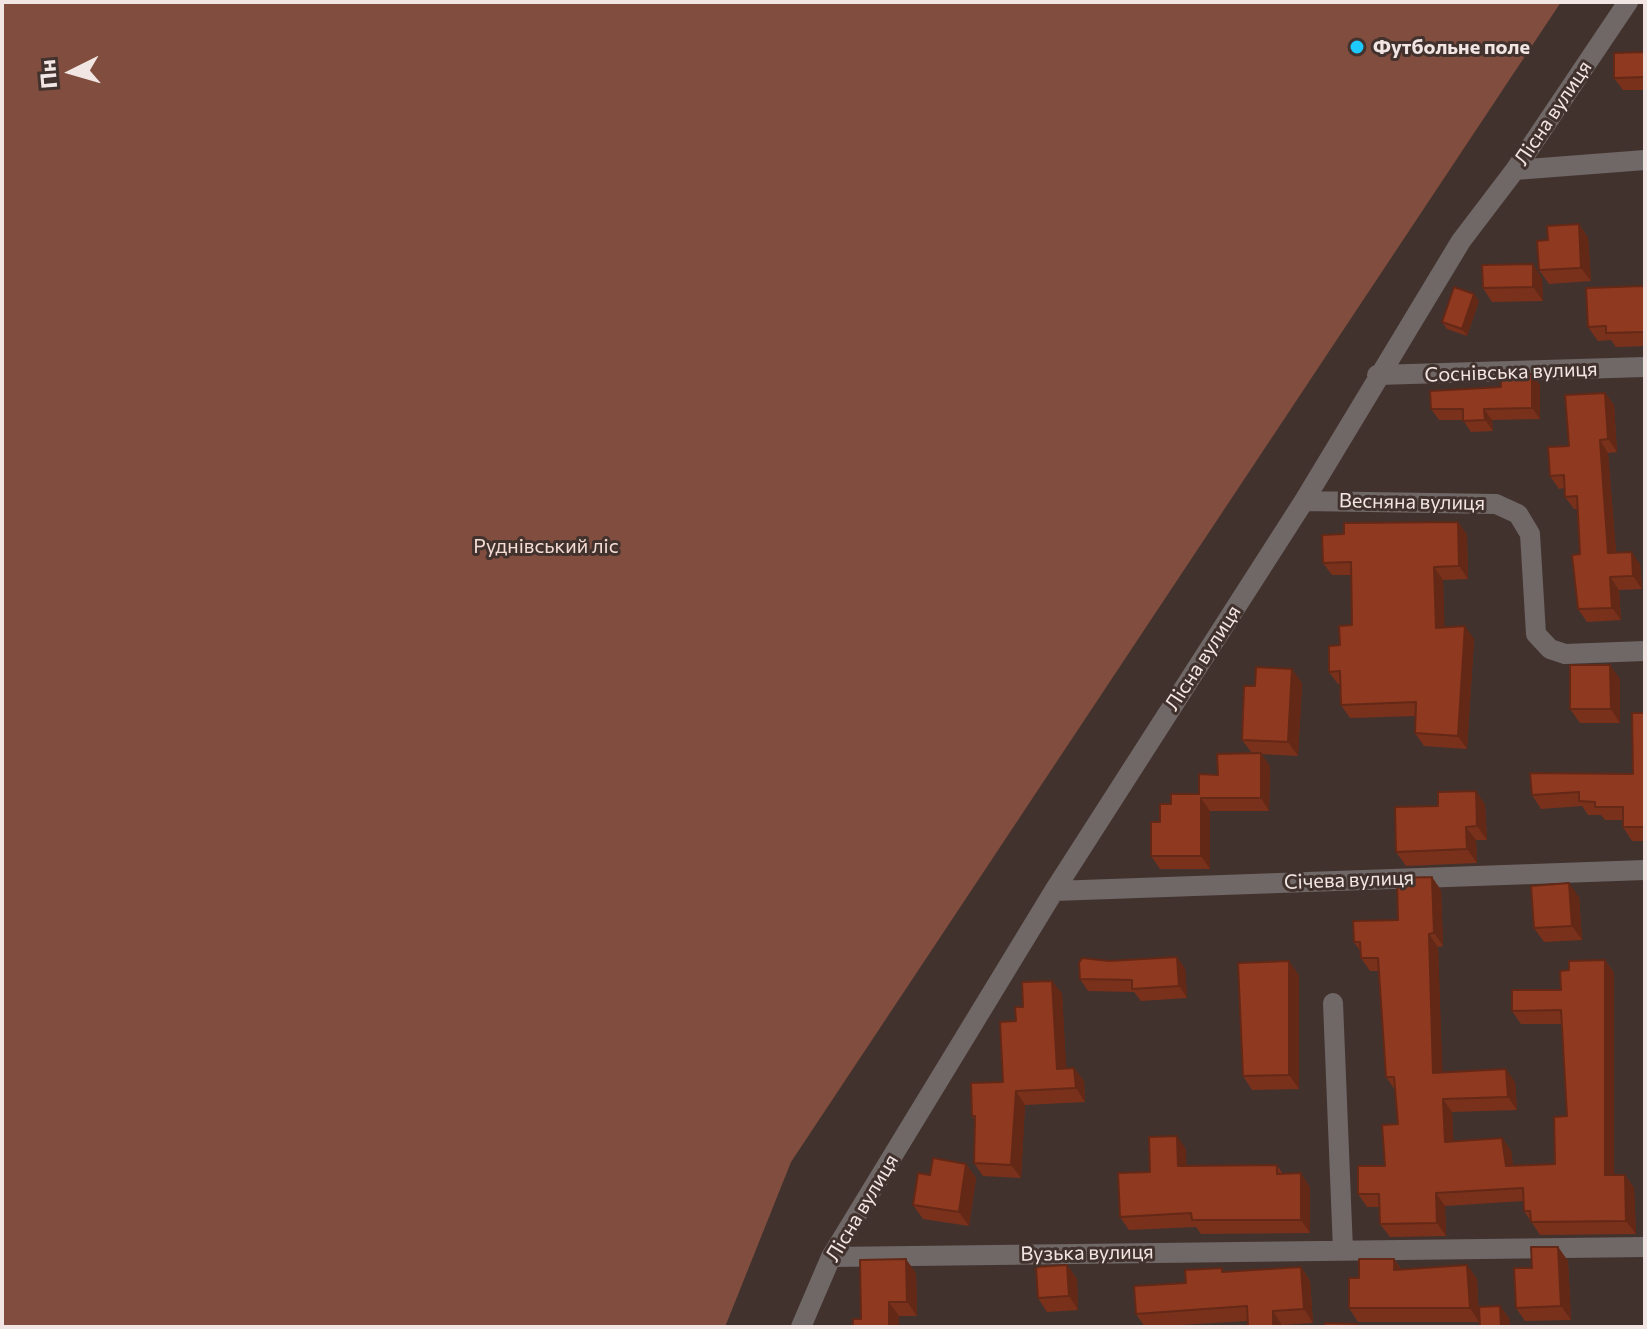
<!DOCTYPE html>
<html>
<head>
<meta charset="utf-8">
<style>
  body { margin:0 }
  #map { position:relative; width:1647px; height:1329px; overflow:hidden; background:#42322e; font-family:Commissioner,sans-serif }
  canvas { display:block }
  .frame { position:absolute; inset:0; border:4px solid #f1e6e3; pointer-events:none }
  .north { position:absolute; left:32px; top:32px; width:80px; height:80px; -webkit-text-stroke:6px #42322e; paint-order:stroke; rotate:265deg; font-size:22px; font-weight:700; line-height:32px; text-align:center; color:#f1e6e3 }
  .north::after { content:''; display:block; margin:auto; width:28px; height:36px; background:#f1e6e3; clip-path:polygon(50% 0,100% 100%,50% 72%,0 100%) }
</style>
</head>
<body>
<div id="map">
<canvas width="1647" height="1329"></canvas>
<div class="frame"></div>
<div class="north">Пн</div>
</div>
<script>
const ctx = document.querySelector('canvas').getContext('2d');
ctx.lineJoin = 'round';
function fill(path, color) {
  ctx.fillStyle = color;
  ctx.fill(path, 'evenodd');
}
function shape(rows) {
  const path = new Path2D();
  for (const r of rows) {
    path.moveTo(r[0], r[1]);
    for (let i = 2; i < r.length; i += 2) path.lineTo(r[i], r[i + 1]);
  }
  return path;
}
function strokePath(path, color, width, dash) {
  ctx.strokeStyle = color;
  ctx.lineWidth = width;
  ctx.lineCap = dash ? 'butt' : 'round';
  ctx.setLineDash(dash || []);
  ctx.stroke(path);
}
function drawText(font, color, halo, rows, align = 'center') {
  ctx.font = font + ' Commissioner,sans-serif';
  ctx.lineWidth = 6;
  ctx.setLineDash([]);
  ctx.textBaseline = 'middle';
  ctx.strokeStyle = halo;
  ctx.fillStyle = color;
  for (const [text, x, y, turn = 0] of rows) {
    ctx.save();
    ctx.translate(x, y);
    ctx.rotate((+turn || 0) * Math.PI / 180);
    ctx.textAlign = isNaN(turn) ? turn : align;
    if (halo) ctx.strokeText(text, 0, 0);
    ctx.fillText(text, 0, 0);
    ctx.restore();
  }
}
fill(shape([
  [2,2,1561,2,791,1162,725,1327,2,1327]
]), '#804d3e');
strokePath(shape([
  [1515,170,1645,160],
  [1377,375,1645,367],
  [1304,501,1496,504,1518,514,1530,534,1536,634,1550,649,1565,654,1645,651],
  [1054,891,1645,870],
  [1333,1003,1343,1250],
  [831,1257,1645,1247],
  [801,1327,831,1257,1054,891,1304,501,1461,241,1515,170,1628,2]
]), '#706866', 20);
fill(shape([
  [1645,52,1645,90,1623,90,1614,78],
  [1579,224,1588,238,1591,281,1549,284,1539,270,1548,240],
  [1542,278,1543,301,1492,302,1483,288],
  [1645,288,1645,346,1616,347,1611,340,1598,341,1588,327],
  [1479,301,1467,336,1447,329,1442,322],
  [1540,385,1540,419,1492,420,1493,431,1471,432,1463,420,1439,420,1431,409],
  [1605,393,1614,405,1617,452,1608,453,1616,552,1640,564,1642,589,1619,590,1621,620,1587,622,1578,609,1580,554,1577,509,1574,509,1565,497,1564,488,1559,489,1550,476],
  [1458,522,1467,535,1468,579,1443,580,1444,627,1474,639,1467,749,1424,746,1415,733,1416,716,1350,718,1341,705,1341,684,1338,684,1329,672,1340,645,1352,625,1351,575,1332,575,1323,563,1344,534],
  [1620,679,1620,723,1580,723,1570,709],
  [1302,683,1298,756,1261,754,1270,766,1269,811,1210,811,1210,869,1160,869,1151,856,1171,804,1199,794,1218,775,1252,753,1242,740,1255,686],
  [1645,713,1645,841,1632,841,1623,827,1623,820,1605,820,1601,815,1588,815,1582,806,1541,809,1532,795,1633,774],
  [1476,791,1485,805,1487,840,1476,840,1477,863,1406,866,1396,852,1438,806],
  [1441,890,1443,946,1438,947,1442,1072,1515,1082,1517,1110,1452,1112,1453,1141,1502,1138,1511,1151,1513,1166,1555,1164,1567,1116,1562,1024,1521,1024,1512,1011,1561,990,1569,970,1605,960,1614,973,1614,1175,1625,1175,1634,1188,1636,1234,1540,1235,1524,1211,1523,1201,1445,1206,1446,1236,1390,1237,1380,1224,1380,1207,1367,1207,1358,1194,1385,1166,1398,1124,1395,1090,1386,1077,1378,971,1370,971,1361,958,1361,952,1354,942,1398,920],
  [1579,897,1582,940,1544,942,1534,928],
  [1185,968,1187,998,1141,1001,1134,992,1088,991,1080,979],
  [1299,975,1299,1089,1252,1090,1243,1076],
  [1052,981,1062,994,1066,1068,1074,1068,1084,1081,1085,1102,1025,1105,1021,1178,983,1176,974,1163,975,1121,972,1116,1003,1082,1016,1021,1023,1007],
  [1186,1149,1186,1165,1277,1165,1283,1174,1310,1187,1310,1233,1201,1234,1196,1227,1129,1230,1120,1217,1150,1172],
  [966,1164,976,1178,969,1226,923,1219,913,1205,930,1175],
  [1558,1247,1568,1261,1571,1320,1525,1321,1516,1308,1532,1268],
  [1394,1259,1401,1269,1467,1265,1477,1279,1479,1317,1500,1306,1510,1320,1510,1327,1480,1327,1479,1322,1358,1322,1349,1308],
  [1067,1265,1077,1279,1078,1310,1047,1312,1038,1298],
  [1301,1267,1310,1281,1313,1323,1282,1325,1282,1327,1248,1327,1248,1321,1145,1327,1136,1314,1186,1283,1224,1272],
  [916,1273,917,1316,899,1316,899,1327,853,1327,861,1319]
]), '#7a311c');
fill(shape([
  [1579,224,1588,238,1591,281,1581,268],
  [1533,264,1542,278,1543,301,1533,287],
  [1474,294,1479,301,1467,336,1462,329],
  [1532,374,1540,385,1540,419,1532,408],
  [1605,393,1614,405,1617,452,1608,439],
  [1484,409,1492,420,1493,431,1485,420],
  [1600,440,1608,453,1617,565,1608,553],
  [1458,522,1467,535,1468,579,1459,566],
  [1632,552,1640,564,1642,589,1633,576],
  [1434,567,1443,580,1445,640,1436,628],
  [1610,577,1619,590,1621,620,1612,608],
  [1465,626,1474,639,1467,749,1458,736],
  [1610,665,1620,679,1620,723,1611,709],
  [1292,669,1302,683,1298,756,1288,742],
  [1261,753,1270,766,1269,811,1261,798],
  [1476,791,1485,805,1487,840,1477,826],
  [1201,798,1210,811,1210,869,1201,856],
  [1466,827,1476,840,1477,863,1467,849],
  [1432,877,1441,890,1443,946,1434,933],
  [1569,883,1579,897,1582,940,1572,926],
  [1429,934,1438,947,1443,1086,1433,1073],
  [1177,957,1185,968,1187,998,1179,986],
  [1605,960,1614,973,1614,1188,1605,1175],
  [1289,961,1299,975,1299,1089,1289,1075],
  [1052,981,1062,994,1067,1082,1057,1069],
  [1074,1068,1084,1081,1085,1102,1076,1088],
  [1506,1069,1515,1082,1517,1110,1508,1097],
  [1016,1091,1025,1105,1021,1178,1011,1165],
  [1443,1099,1452,1112,1454,1155,1445,1142],
  [1177,1136,1186,1149,1187,1179,1178,1166],
  [1502,1138,1511,1151,1515,1179,1506,1166],
  [966,1164,976,1178,969,1226,959,1212],
  [1301,1173,1310,1187,1310,1233,1301,1220],
  [1625,1175,1634,1188,1636,1234,1626,1221],
  [1436,1193,1445,1206,1446,1236,1437,1223],
  [1558,1247,1568,1261,1571,1320,1561,1306],
  [906,1259,916,1273,917,1316,907,1302],
  [1394,1259,1403,1273,1394,1270],
  [1067,1265,1077,1279,1078,1310,1069,1296],
  [1467,1265,1477,1279,1479,1322,1470,1308],
  [1301,1267,1310,1281,1313,1323,1304,1309],
  [889,1302,899,1316,899,1327,889,1327],
  [1500,1306,1510,1320,1510,1327,1501,1327],
  [1273,1311,1282,1325,1282,1327,1273,1327]
]), '#632816');
const building = shape([
  [1645,52,1645,77,1614,78,1614,53,1645,52],
  [1579,224,1581,268,1539,270,1537,241,1548,240,1547,226,1579,224],
  [1533,264,1533,287,1483,288,1482,265,1533,264],
  [1644,286,1645,332,1606,333,1606,326,1588,327,1586,288,1644,286],
  [1454,287,1474,294,1462,329,1442,322,1454,287],
  [1501,374,1532,374,1532,408,1484,409,1485,420,1463,421,1463,409,1431,409,1430,391,1501,387,1501,374],
  [1605,393,1608,439,1600,440,1608,553,1632,552,1633,576,1610,577,1612,608,1578,609,1572,555,1580,554,1577,496,1565,497,1564,475,1550,476,1548,447,1569,446,1565,395,1605,393],
  [1458,522,1459,566,1434,567,1436,628,1465,626,1458,736,1415,733,1416,702,1341,705,1340,671,1329,672,1329,646,1340,645,1339,626,1352,625,1351,562,1323,563,1322,535,1344,534,1344,523,1458,522],
  [1570,665,1610,665,1611,709,1570,709,1570,665],
  [1256,667,1292,669,1288,742,1242,740,1244,686,1255,686,1256,667],
  [1632,713,1645,713,1645,827,1623,827,1623,807,1595,807,1595,802,1579,801,1579,792,1532,795,1530,773,1633,774,1632,713],
  [1261,753,1261,798,1201,798,1201,856,1151,856,1151,822,1160,822,1160,804,1171,804,1171,794,1199,794,1199,774,1218,775,1217,754,1261,753],
  [1476,791,1477,826,1466,827,1467,849,1396,852,1395,807,1438,806,1438,792,1476,791],
  [1432,877,1434,933,1429,934,1433,1073,1506,1069,1508,1097,1443,1099,1445,1142,1502,1138,1506,1166,1555,1164,1554,1117,1567,1116,1561,1010,1512,1011,1512,990,1561,990,1560,971,1569,970,1569,961,1605,960,1605,1175,1625,1175,1626,1221,1531,1222,1530,1211,1524,1211,1523,1188,1436,1193,1437,1223,1380,1224,1379,1194,1358,1194,1358,1166,1385,1166,1382,1125,1398,1124,1394,1077,1386,1077,1378,958,1361,958,1360,942,1354,942,1353,921,1398,920,1397,878,1432,877],
  [1569,883,1572,926,1534,928,1531,886,1569,883],
  [1177,957,1179,986,1132,989,1132,980,1080,979,1079,963,1082,958,1109,961,1177,957],
  [1289,961,1289,1075,1243,1076,1238,963,1289,961],
  [1052,981,1057,1069,1074,1068,1076,1088,1016,1091,1011,1165,974,1163,975,1116,972,1116,971,1083,1003,1082,1000,1022,1016,1021,1015,1007,1023,1007,1022,982,1052,981],
  [1177,1136,1178,1166,1277,1165,1277,1174,1301,1173,1301,1220,1192,1220,1191,1213,1120,1217,1118,1173,1150,1172,1149,1137,1177,1136],
  [933,1158,966,1164,959,1212,913,1205,918,1173,930,1175,933,1158],
  [1531,1247,1558,1247,1561,1306,1516,1308,1514,1268,1532,1268,1531,1247],
  [906,1259,907,1302,889,1302,889,1327,853,1327,853,1319,861,1319,860,1260,906,1259],
  [1359,1259,1394,1259,1394,1270,1467,1265,1470,1308,1349,1308,1349,1278,1359,1278,1359,1259],
  [1067,1265,1069,1296,1038,1298,1036,1267,1067,1265],
  [1301,1267,1304,1309,1273,1311,1273,1327,1248,1327,1247,1306,1136,1314,1134,1286,1186,1283,1185,1270,1222,1268,1222,1272,1301,1267],
  [1500,1306,1501,1327,1480,1327,1479,1307,1500,1306],
  [1325,1323,1357,1324,1357,1327,1325,1327,1325,1323]
]);
fill(building, '#8e3920');
strokePath(building, '#632816', 2);
for (const [x, y, r, color] of [
  [1357,47,8,"#1ec9fd"]
]) {
  const dot = new Path2D();
  dot.arc(x, y, r, 0, 2 * Math.PI);
  ctx.fillStyle = color;
  ctx.fill(dot);
  strokePath(dot, '#42322e', 3);
}
drawText('bold 20px', '#f1e6e3', '#42322e', [
  ["Футбольне поле",1373,47]
], 'left');
drawText('20px', '#f1e6e3', '#42322e', [
  ["Лісна вулиця",1553,113,-56],
  ["Соснівська вулиця",1511,372,-2],
  ["Весняна вулиця",1412,502,1],
  ["Лісна вулиця",1203,658,-57],
  ["Січева вулиця",1349,880,-2],
  ["Лісна вулиця",862,1208,-59],
  ["Вузька вулиця",1087,1253,-1]
]);
drawText('20px', '#f5dcd4', '#42322e', [
  ["Руднівський ліс",546,546]
]);
</script>
</body>
</html>
